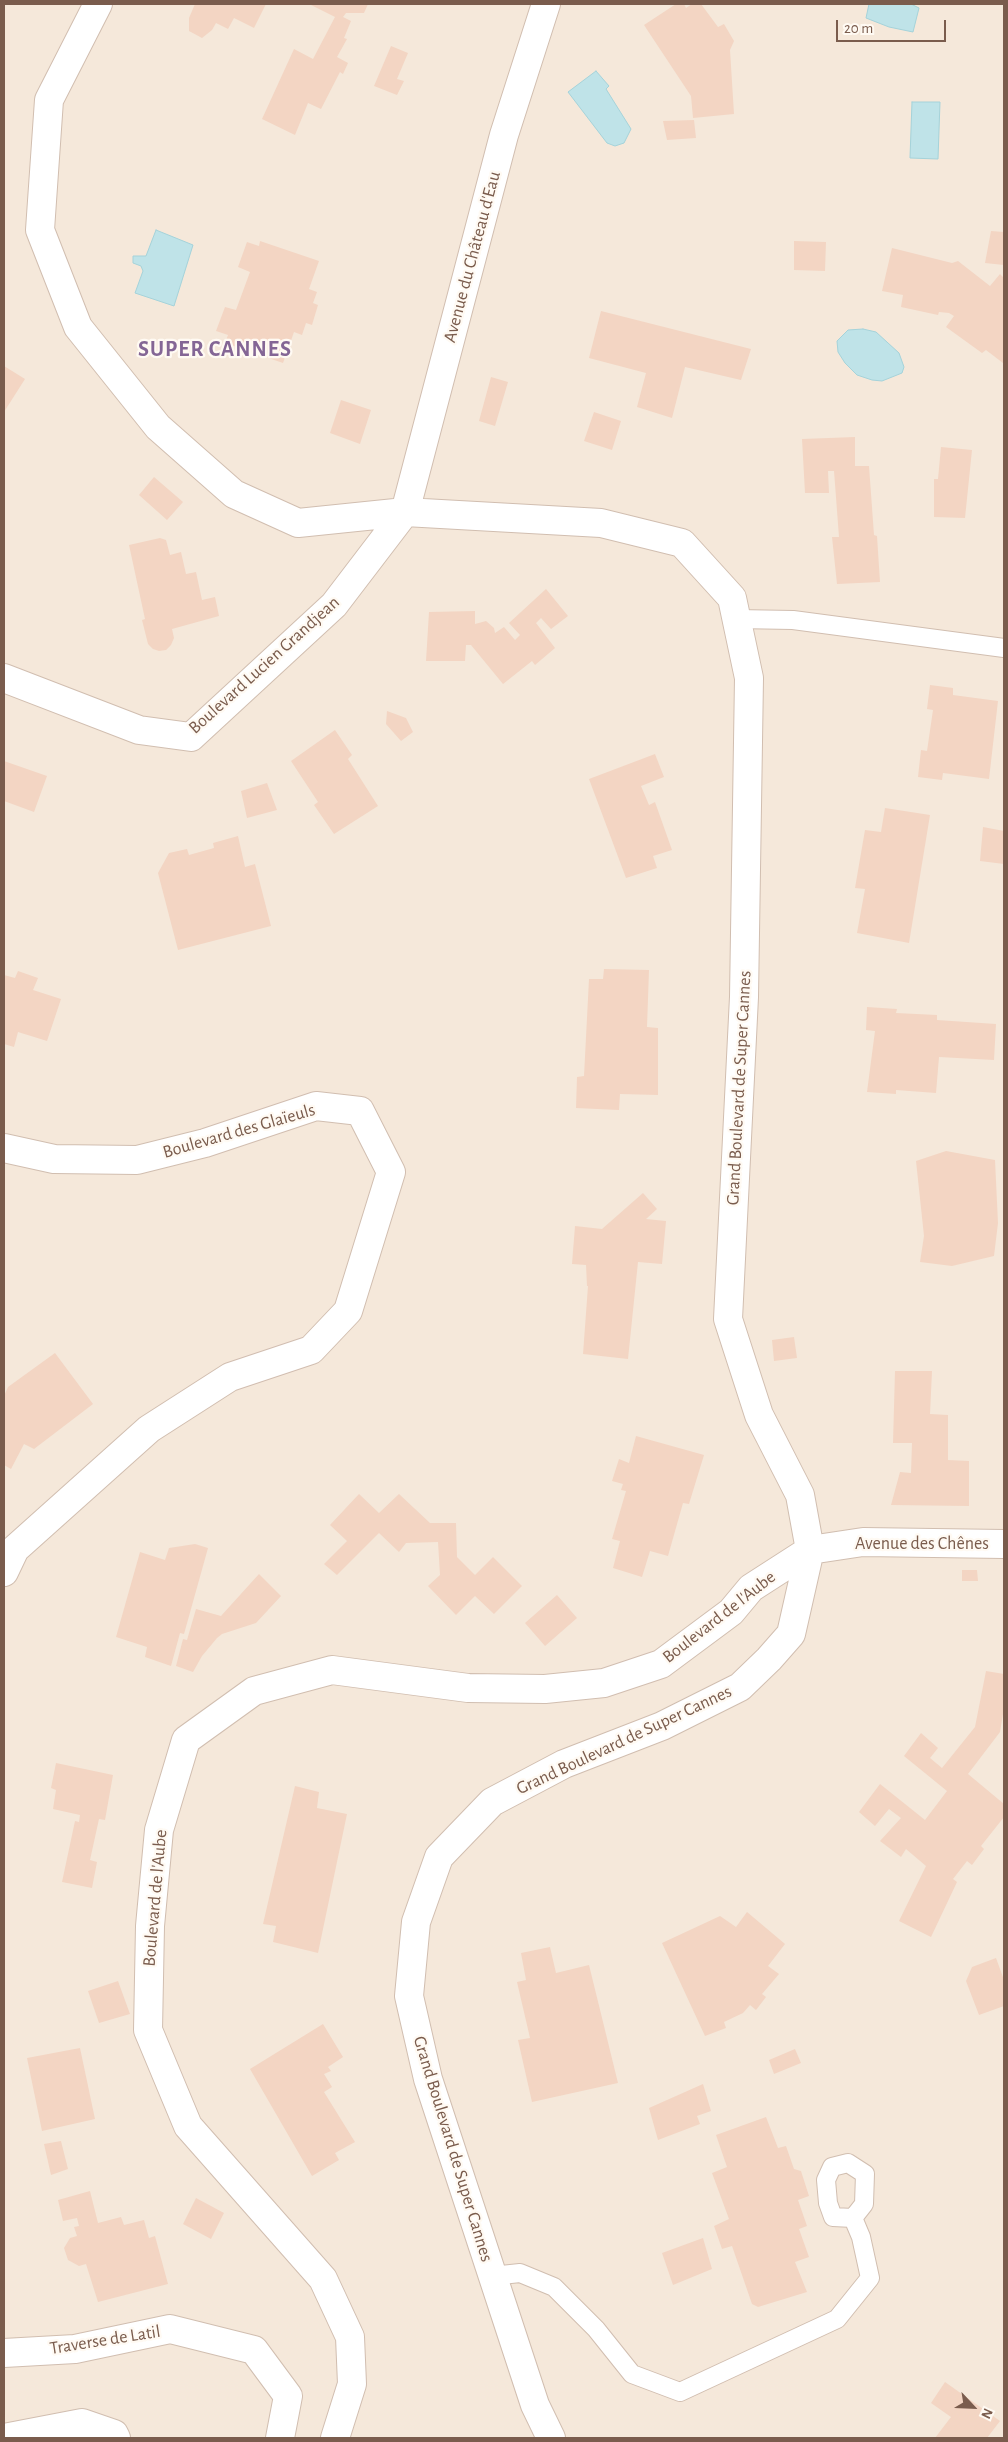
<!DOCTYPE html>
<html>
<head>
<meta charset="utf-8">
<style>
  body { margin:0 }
  #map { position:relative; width:1008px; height:2442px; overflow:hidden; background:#fdf6ec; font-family:"Alegreya Sans",sans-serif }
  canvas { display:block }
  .frame { position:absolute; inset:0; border:5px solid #7a5c4d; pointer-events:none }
  .north { position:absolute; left:948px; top:2382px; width:50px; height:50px; -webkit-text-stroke:4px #fffaf3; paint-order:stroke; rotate:115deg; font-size:14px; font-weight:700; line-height:20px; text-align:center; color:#7a5c4d }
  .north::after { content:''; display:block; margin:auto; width:18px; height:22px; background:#7a5c4d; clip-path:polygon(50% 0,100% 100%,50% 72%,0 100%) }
  .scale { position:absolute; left:836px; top:20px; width:110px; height:22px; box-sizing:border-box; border:2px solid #7a5c4d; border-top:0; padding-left:6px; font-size:15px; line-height:18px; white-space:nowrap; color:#7a5c4d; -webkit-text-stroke:4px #fffaf3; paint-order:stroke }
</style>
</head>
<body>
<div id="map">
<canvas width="1008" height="2442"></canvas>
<div class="frame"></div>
<div class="north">N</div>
<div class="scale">20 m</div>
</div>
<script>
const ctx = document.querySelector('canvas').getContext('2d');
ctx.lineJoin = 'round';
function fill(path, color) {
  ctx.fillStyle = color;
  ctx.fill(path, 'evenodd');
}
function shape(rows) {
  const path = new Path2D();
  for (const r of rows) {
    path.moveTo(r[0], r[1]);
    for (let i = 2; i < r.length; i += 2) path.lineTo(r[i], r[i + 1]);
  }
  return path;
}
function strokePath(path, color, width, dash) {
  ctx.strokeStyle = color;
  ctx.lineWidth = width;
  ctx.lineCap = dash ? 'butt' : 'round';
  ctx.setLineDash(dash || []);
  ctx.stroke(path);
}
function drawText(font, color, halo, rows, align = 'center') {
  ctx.font = font + ' "Alegreya Sans",sans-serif';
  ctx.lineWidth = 4.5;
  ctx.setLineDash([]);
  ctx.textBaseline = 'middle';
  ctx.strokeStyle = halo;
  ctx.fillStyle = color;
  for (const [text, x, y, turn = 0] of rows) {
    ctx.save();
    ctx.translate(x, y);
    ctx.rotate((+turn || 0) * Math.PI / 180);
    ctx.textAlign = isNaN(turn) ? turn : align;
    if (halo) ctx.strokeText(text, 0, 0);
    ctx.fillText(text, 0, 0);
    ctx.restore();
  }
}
fill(shape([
  [4,4,1004,4,1004,2438,4,2438]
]), '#f5e8da');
const water = shape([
  [869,4,911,4,919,8,913,32,889,27,866,18,869,4],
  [596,71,609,86,606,89,631,129,624,143,615,146,607,143,568,92,596,71],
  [912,102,940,102,938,159,910,158,912,102],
  [156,230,193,245,174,306,135,293,143,271,141,266,133,263,133,256,146,256,156,230],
  [863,329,876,332,899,353,904,367,902,373,882,381,872,380,857,375,845,363,838,352,837,341,848,330,863,329]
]);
fill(water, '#bfe3e8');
strokePath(water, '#a5d3da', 1);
fill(shape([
  [195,4,266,4,254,28,234,18,228,29,216,23,212,30,202,38,189,31,189,18],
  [309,4,368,4,364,13,346,13,343,17,351,21,344,38,347,39,337,57,348,63,343,74,340,72,321,109,308,103,295,135,262,119,294,49,313,59,335,17],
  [676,4,684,4,686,8,692,4,701,4,718,27,724,24,734,41,730,50,734,114,693,118,691,96,644,25],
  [391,46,408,53,397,79,404,81,397,95,374,86],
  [694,120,696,138,667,140,663,121],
  [991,231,1004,232,1004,265,985,263],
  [260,241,319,261,309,289,317,292,313,303,318,305,312,325,306,323,302,335,294,332,283,363,225,343,228,335,216,331,225,307,236,310,250,272,238,267,247,242,259,246],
  [794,241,826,242,825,271,794,270],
  [892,248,952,263,958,261,990,286,1000,274,1004,278,1003,363,986,350,982,353,946,327,954,316,949,313,939,312,938,315,901,307,903,295,882,291],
  [601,311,751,349,741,380,685,367,672,418,637,407,646,373,589,358],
  [4,366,25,379,4,412],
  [491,377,508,382,495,426,479,421],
  [341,400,371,410,360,444,330,433],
  [594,412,621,421,612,450,584,441],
  [855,437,855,466,869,466,874,535,877,536,880,582,837,584,832,537,839,537,834,471,828,471,829,493,805,493,802,439],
  [941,447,972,450,965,518,934,517,934,479,938,479],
  [154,477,183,502,167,520,139,495],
  [160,538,166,540,170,555,181,552,186,574,196,572,202,600,215,597,219,616,172,629,174,638,171,645,166,650,159,651,153,649,148,644,142,620,145,619,129,545],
  [546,589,568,616,551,629,541,618,536,623,555,648,535,665,532,661,503,684,471,645,466,645,465,661,426,661,429,612,475,611,475,624,486,621,494,628,495,633,504,627,515,640,520,635,509,623],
  [930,685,953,688,953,695,998,701,989,779,943,773,942,780,918,777,921,750,927,751,933,710,927,709],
  [387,711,406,718,413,732,401,741,386,724],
  [335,730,352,755,348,759,378,806,334,834,314,805,318,802,291,761],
  [655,754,664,777,641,786,649,805,655,802,672,850,653,856,657,868,626,878,589,779],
  [4,761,47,776,34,812,4,801],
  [267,783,277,810,247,818,241,791],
  [885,808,930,815,909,943,857,933,865,889,855,888,865,830,881,832],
  [983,827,1004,831,1004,864,980,861],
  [238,836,245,867,255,864,271,926,178,950,158,873,169,853,187,849,189,855,214,848,213,843],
  [604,969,649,970,647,1027,658,1028,658,1095,620,1094,619,1110,576,1108,577,1077,584,1076,589,979,603,979],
  [18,971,38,978,33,990,61,999,47,1041,18,1032,14,1047,4,1044,4,975,15,978],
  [867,1007,897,1009,896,1013,937,1015,937,1020,996,1024,994,1060,939,1057,936,1093,896,1090,896,1094,867,1092,875,1031,866,1030],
  [946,1151,995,1160,998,1223,994,1256,952,1266,920,1262,924,1236,916,1161],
  [643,1193,657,1209,646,1219,666,1221,662,1264,638,1262,628,1359,583,1354,588,1286,587,1286,586,1265,572,1264,575,1226,602,1229],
  [794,1337,797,1358,774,1361,772,1340],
  [55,1353,93,1404,34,1449,24,1444,11,1469,4,1465,4,1396,8,1387],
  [895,1371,932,1371,930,1414,948,1415,948,1460,969,1461,969,1506,891,1505,900,1472,911,1473,912,1443,893,1443],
  [636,1436,704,1455,689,1504,683,1503,668,1556,650,1551,642,1577,613,1568,620,1541,612,1539,626,1491,621,1490,623,1484,612,1481,619,1459,629,1463],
  [359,1494,379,1513,399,1494,430,1523,456,1523,457,1557,475,1575,493,1557,522,1586,494,1614,475,1596,456,1615,428,1586,440,1575,438,1542,406,1543,399,1552,379,1533,337,1575,324,1564,347,1541,330,1525],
  [195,1544,208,1548,184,1634,180,1633,171,1666,145,1657,147,1647,116,1637,140,1552,165,1560,169,1548],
  [962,1570,977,1570,978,1581,962,1581],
  [259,1574,281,1596,256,1623,222,1634,217,1638,202,1656,193,1672,176,1666,183,1639,187,1640,196,1609,221,1616],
  [557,1595,577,1618,545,1646,525,1623],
  [986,1671,1004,1674,1004,1708,1000,1732,968,1774,1004,1804,1004,1817,981,1846,984,1849,972,1865,967,1861,953,1879,957,1882,931,1937,899,1921,926,1866,906,1849,901,1857,880,1841,901,1818,889,1809,875,1826,859,1812,880,1784,925,1820,947,1791,904,1756,921,1733,938,1748,930,1758,942,1768,975,1727],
  [56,1763,113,1775,105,1820,99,1819,90,1860,97,1862,92,1888,62,1882,75,1821,79,1822,80,1815,53,1809,56,1790,51,1788],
  [295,1786,319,1792,317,1808,347,1814,318,1953,273,1942,276,1926,263,1924],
  [747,1912,785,1944,768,1966,779,1974,762,1994,766,1997,756,2010,750,2005,743,2013,724,2022,726,2028,705,2036,662,1943,720,1916,736,1927],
  [550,1947,556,1973,589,1965,618,2083,532,2102,518,2040,530,2038,517,1982,526,1980,521,1953],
  [996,1958,1004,1980,1004,2006,979,2015,966,1981,972,1967],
  [118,1981,130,2014,99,2023,88,1991],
  [323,2024,343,2057,328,2067,331,2071,324,2074,332,2087,324,2092,355,2142,335,2153,339,2160,312,2176,250,2069],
  [80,2048,95,2119,42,2131,27,2058],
  [795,2049,801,2063,774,2074,769,2060],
  [703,2084,711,2111,697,2116,700,2124,658,2140,649,2108],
  [766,2117,778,2148,786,2146,794,2169,801,2171,809,2196,798,2200,807,2226,799,2229,809,2257,795,2262,807,2292,758,2307,752,2304,732,2246,722,2249,714,2226,729,2219,712,2173,727,2167,716,2135],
  [61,2141,68,2169,51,2175,44,2144],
  [90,2191,98,2223,121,2217,124,2225,144,2220,149,2238,155,2236,168,2284,98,2302,86,2264,79,2266,68,2260,64,2248,70,2238,77,2236,74,2227,79,2226,77,2218,63,2221,58,2200],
  [196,2198,224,2213,211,2239,183,2224],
  [703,2238,712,2269,673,2285,662,2253],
  [945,2382,1000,2421,987,2438,935,2438,951,2417,931,2403]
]), '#f3d5c3');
const service = shape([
  [736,619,793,620,1004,648],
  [492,2276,520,2273,554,2287,596,2329,632,2374,680,2392,837,2319,870,2278,861,2237,853,2218,864,2204,865,2174,848,2163,832,2167,826,2180,828,2203,833,2217,853,2218]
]);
const minor = shape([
  [98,4,49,100,40,230,78,327,158,427,234,494,298,523,405,512,601,523,682,543,732,598,749,678,744,997,728,1319,759,1415,800,1495,810,1550,791,1634,769,1659,740,1687,662,1726,564,1764,492,1802,439,1857,416,1922,409,1996,428,2079,535,2405,551,2438],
  [4,678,139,730,191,737,334,605,405,512,504,135,546,4],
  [4,1148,54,1159,137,1160,205,1143,316,1106,360,1111,391,1172,348,1311,311,1350,230,1377,149,1429,15,1549,4,1572],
  [4,2353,75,2349,170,2329,254,2350,288,2396,280,2438],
  [4,2438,82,2423,114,2434,116,2438],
  [335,2438,352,2384,350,2337,323,2279,188,2126,148,2030,150,1926,159,1830,186,1740,254,1691,332,1670,468,1688,545,1689,604,1683,661,1664,731,1612,751,1588,810,1550,863,1542,1004,1544]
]);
strokePath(service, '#d1beb0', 20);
strokePath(minor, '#d1beb0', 30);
strokePath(service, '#fff', 18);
strokePath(minor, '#fff', 28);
drawText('18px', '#7a5c4d', '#fffaf3', [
  ["Avenue du Château d'Eau",472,257,-75],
  ["Boulevard Lucien Grandjean",264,665,-42],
  ["Grand Boulevard de Super Cannes",739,1088,-87],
  ["Boulevard des Glaïeuls",239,1131,-16],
  ["Avenue des Chênes",922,1544],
  ["Boulevard de l'Aube",719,1617,-38],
  ["Grand Boulevard de Super Cannes",624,1740,-25],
  ["Boulevard de l'Aube",155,1898,-85],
  ["Grand Boulevard de Super Cannes",453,2149,73],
  ["Traverse de Latil",105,2340,-9]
]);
ctx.letterSpacing = '1px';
drawText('bold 22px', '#846695', '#fffaf3', [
  ["SUPER CANNES",215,349]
]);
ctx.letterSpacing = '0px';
</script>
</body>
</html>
